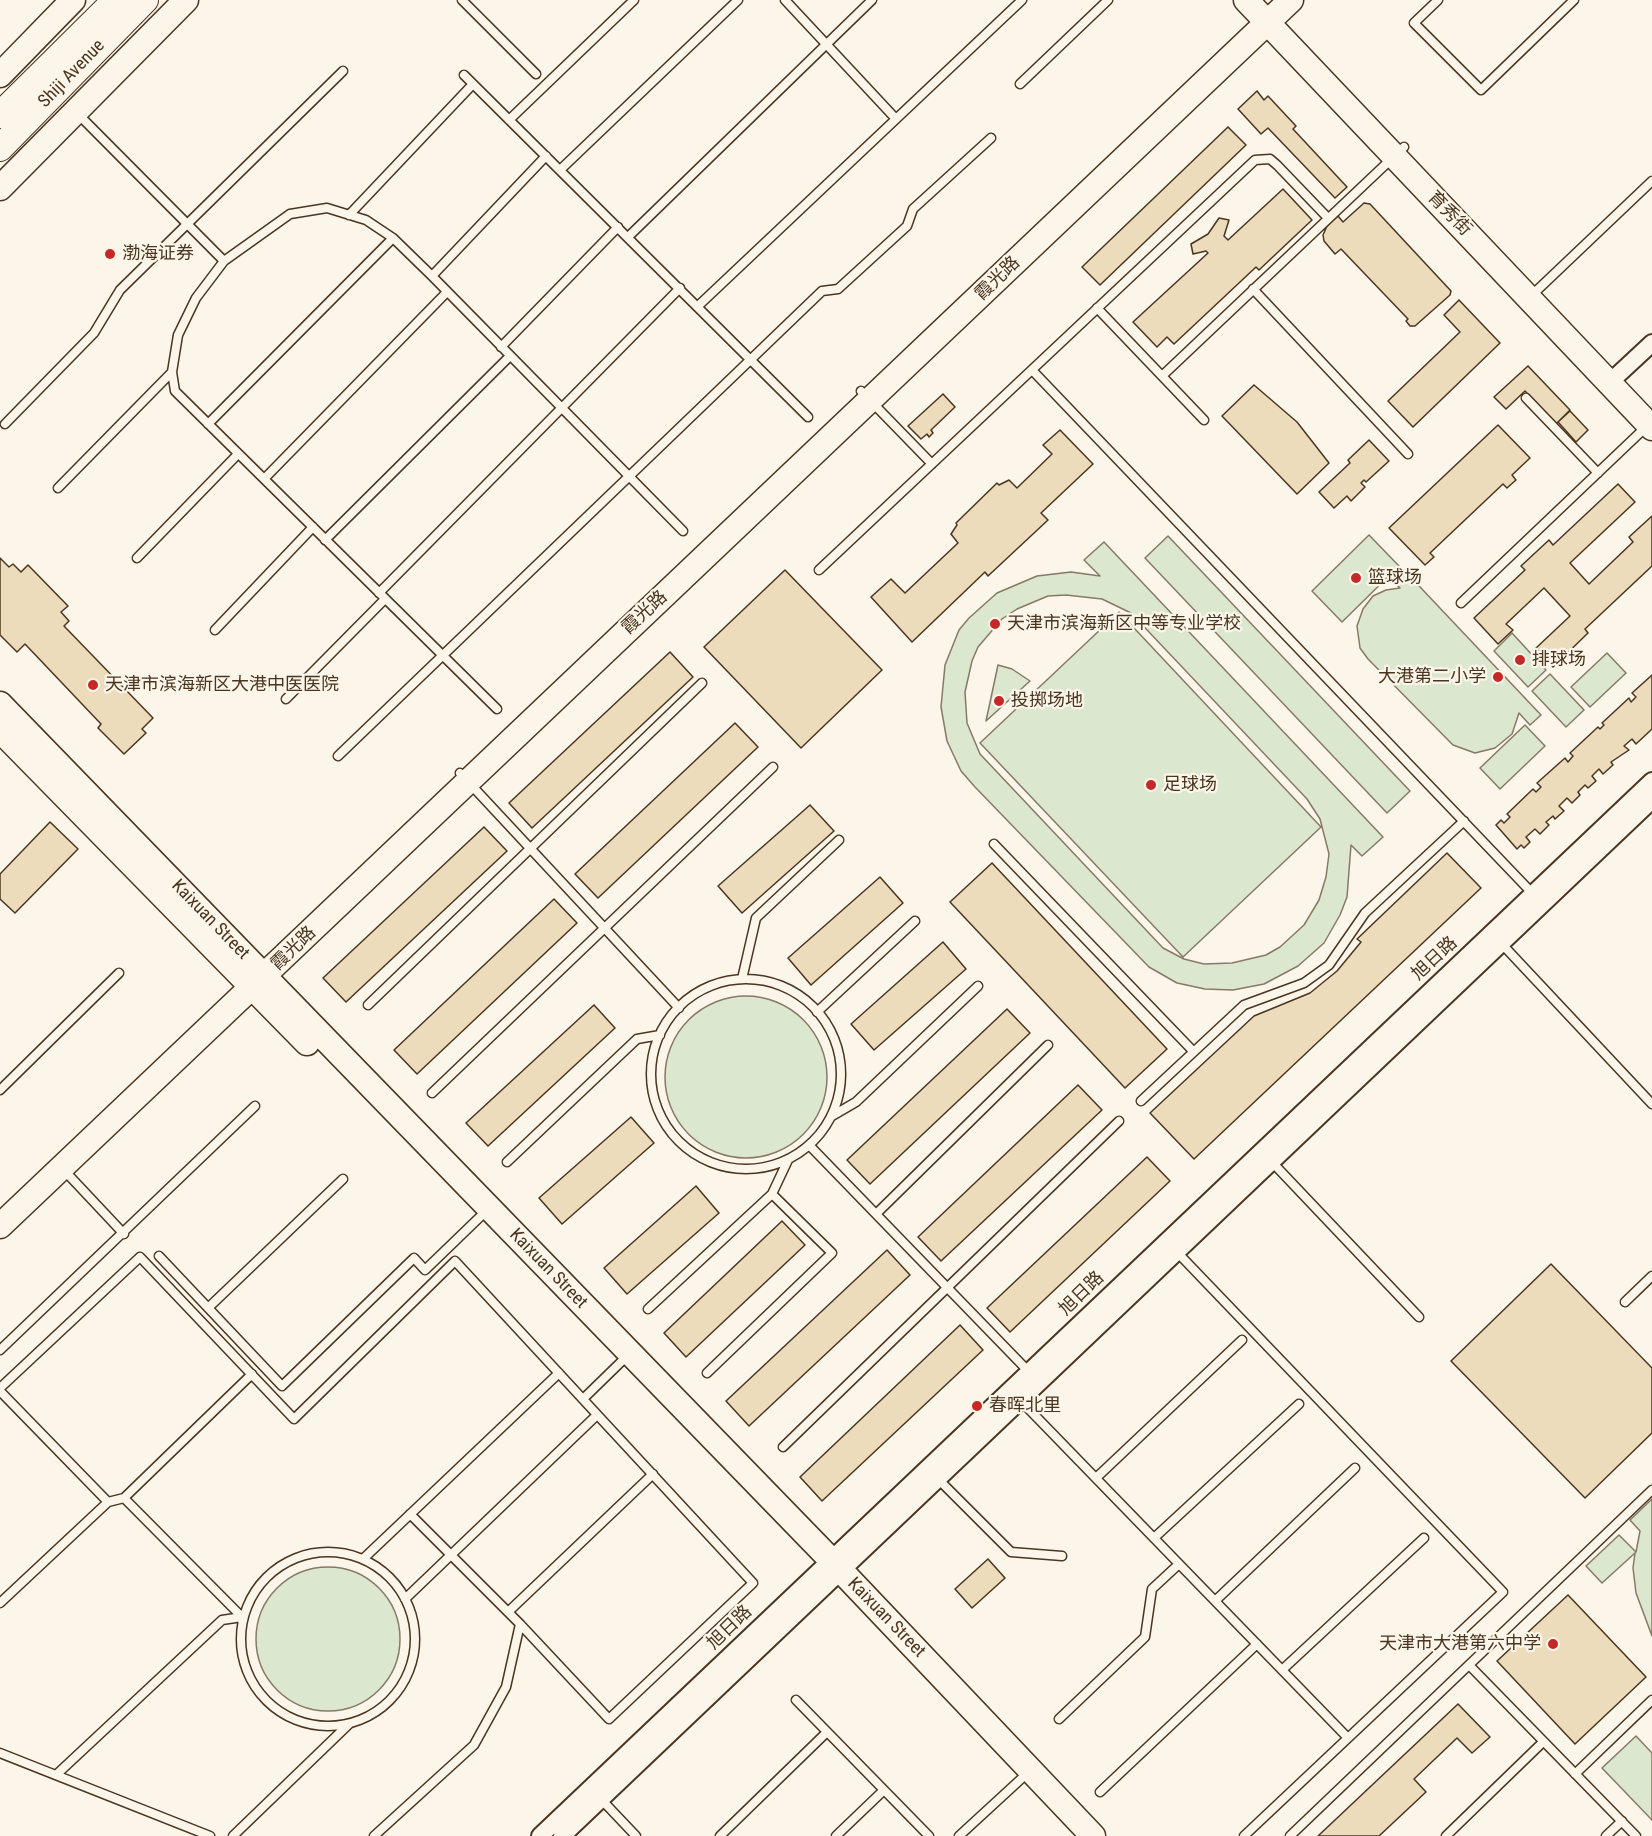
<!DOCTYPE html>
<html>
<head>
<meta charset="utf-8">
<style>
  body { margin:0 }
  canvas { display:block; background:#fbf6e9 }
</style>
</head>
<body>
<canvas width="1652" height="1836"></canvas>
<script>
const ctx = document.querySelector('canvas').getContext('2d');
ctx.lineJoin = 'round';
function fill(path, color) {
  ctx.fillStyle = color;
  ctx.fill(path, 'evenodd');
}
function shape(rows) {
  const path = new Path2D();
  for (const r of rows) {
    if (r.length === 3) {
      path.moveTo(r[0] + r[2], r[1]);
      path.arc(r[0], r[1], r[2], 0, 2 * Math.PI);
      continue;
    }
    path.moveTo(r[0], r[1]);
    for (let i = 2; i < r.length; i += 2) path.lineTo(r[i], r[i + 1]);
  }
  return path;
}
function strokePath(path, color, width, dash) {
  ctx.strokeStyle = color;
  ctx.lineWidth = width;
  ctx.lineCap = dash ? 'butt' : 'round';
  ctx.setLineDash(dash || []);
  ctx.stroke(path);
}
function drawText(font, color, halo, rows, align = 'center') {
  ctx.font = font + ' "Roboto Condensed","Noto Sans SC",sans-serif';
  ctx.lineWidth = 4.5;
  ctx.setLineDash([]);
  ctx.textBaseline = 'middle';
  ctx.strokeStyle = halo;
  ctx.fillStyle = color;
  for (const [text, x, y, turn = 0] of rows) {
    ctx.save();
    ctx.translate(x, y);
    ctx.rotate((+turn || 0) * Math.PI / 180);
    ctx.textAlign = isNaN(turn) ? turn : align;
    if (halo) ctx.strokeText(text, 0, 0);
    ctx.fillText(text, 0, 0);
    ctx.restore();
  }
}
const green = shape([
  [1369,535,1399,566,1342,622,1312,591,1369,535],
  [1168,536,1410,791,1387,813,1145,558,1168,536],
  [1104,542,1383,837,1362,856,1351,845,1347,897,1340,915,1324,943,1298,966,1264,984,1233,990,1205,989,1177,983,1149,967,975,787,961,771,947,741,941,707,945,665,959,630,969,618,997,593,1037,576,1071,572,1100,576,1084,560,1104,542],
  [1066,595,1102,599,1131,613,1307,799,1320,819,1329,854,1326,877,1319,900,1304,925,1280,947,1266,955,1232,963,1204,964,1184,959,1163,948,980,754,967,723,965,692,972,661,978,647,1002,619,1017,609,1048,596,1066,595],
  [1404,570,1541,715,1530,725,1519,713,1512,734,1495,748,1475,753,1453,745,1368,659,1360,648,1357,626,1363,609,1373,596,1386,590,1400,588,1393,581,1404,570],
  [1119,612,1321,827,1183,957,980,743,1119,612],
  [1512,633,1546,670,1528,687,1494,651,1512,633],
  [1607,653,1626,673,1590,707,1571,687,1607,653],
  [998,665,1012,669,1030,681,986,721,998,665],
  [1550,674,1584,710,1566,727,1532,691,1550,674],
  [1525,725,1545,746,1500,789,1480,768,1525,725],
  [746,1077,81],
  [1652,1499,1652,1636,1636,1593,1633,1568,1635,1553,1602,1583,1586,1566,1619,1535,1636,1552,1640,1531,1630,1520,1652,1499],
  [328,1639,72],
  [1636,1736,1652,1753,1652,1820,1602,1768,1636,1736]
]);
fill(green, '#dce7d0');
strokePath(green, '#887966', 1.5);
const building = shape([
  [1257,91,1264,100,1268,96,1296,126,1293,129,1347,187,1335,198,1268,128,1261,134,1238,109,1257,91],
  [1228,127,1246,145,1100,285,1082,267,1228,127],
  [1283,189,1312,220,1259,270,1256,267,1174,344,1167,337,1157,347,1133,322,1208,253,1206,251,1193,254,1191,244,1208,234,1219,218,1229,220,1224,236,1228,240,1283,189],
  [1364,203,1370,204,1451,291,1450,295,1415,326,1410,326,1406,321,1408,319,1341,249,1335,254,1324,241,1323,235,1327,226,1338,216,1343,222,1364,203],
  [1459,300,1500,343,1413,427,1388,401,1460,332,1444,315,1459,300],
  [1528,366,1570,410,1556,424,1525,391,1506,409,1494,397,1528,366],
  [1254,385,1297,422,1329,463,1297,494,1222,416,1254,385],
  [943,394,955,407,931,430,933,433,929,437,927,434,921,439,908,426,943,394],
  [1570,411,1588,430,1576,442,1558,422,1570,411],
  [1498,425,1530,458,1512,475,1516,480,1507,488,1503,484,1430,553,1434,557,1425,565,1389,528,1498,425],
  [1060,430,1093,464,1041,513,1048,520,988,576,985,572,912,642,871,597,891,579,905,593,958,543,951,534,957,525,956,523,997,483,999,485,1009,480,1017,488,1052,454,1043,445,1060,430],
  [1369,440,1389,461,1366,482,1364,480,1361,483,1365,487,1351,501,1347,496,1334,508,1319,492,1350,463,1348,460,1369,440],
  [1618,484,1635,502,1570,563,1589,584,1633,542,1629,537,1652,516,1652,566,1585,629,1588,633,1553,667,1536,648,1570,616,1544,588,1506,624,1513,630,1498,644,1474,618,1525,570,1521,566,1549,540,1553,545,1618,484],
  [0,558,9,567,13,564,21,572,28,565,68,606,61,612,69,621,64,626,153,718,142,729,146,733,124,754,98,728,101,724,25,644,17,652,0,635,0,558],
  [785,570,882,670,801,748,704,647,785,570],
  [670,652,693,677,532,828,509,803,670,652],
  [1652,675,1652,729,1636,744,1632,739,1624,746,1629,750,1611,762,1613,765,1603,774,1599,769,1592,776,1596,781,1588,788,1585,785,1578,792,1580,795,1572,803,1567,798,1559,806,1564,811,1555,819,1553,816,1546,822,1549,825,1540,834,1535,829,1526,837,1530,842,1524,848,1521,845,1517,849,1496,825,1501,820,1504,823,1510,817,1507,814,1533,789,1536,792,1541,787,1537,783,1565,758,1568,762,1573,756,1570,753,1598,727,1600,729,1604,725,1602,723,1629,698,1631,702,1636,697,1632,693,1652,675],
  [735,723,758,747,598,898,575,874,735,723],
  [810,805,834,831,742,913,718,886,810,805],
  [50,822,78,849,15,913,0,899,0,874,50,822],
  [484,827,507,851,346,1002,323,978,484,827],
  [1447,853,1481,888,1194,1159,1150,1113,1254,1016,1310,993,1337,971,1361,942,1357,939,1447,853],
  [992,863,1167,1049,1125,1088,950,902,992,863],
  [880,877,903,903,811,985,788,958,880,877],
  [554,899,577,923,417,1074,394,1050,554,899],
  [943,942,966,969,874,1050,851,1024,943,942],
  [594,1005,615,1028,488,1146,466,1123,594,1005],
  [1007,1009,1030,1033,870,1184,847,1160,1007,1009],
  [1078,1085,1102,1110,941,1261,918,1237,1078,1085],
  [631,1117,654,1143,562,1224,539,1198,631,1117],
  [1147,1157,1170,1181,1010,1332,987,1308,1147,1157],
  [696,1186,719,1213,627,1294,604,1268,696,1186],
  [782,1221,805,1245,686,1357,664,1333,782,1221],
  [887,1250,910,1275,749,1426,726,1401,887,1250],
  [1551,1264,1652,1368,1652,1433,1585,1498,1451,1361,1551,1264],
  [960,1325,983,1350,822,1501,800,1477,960,1325],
  [988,1559,1005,1578,972,1608,955,1589,988,1559],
  [1568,1595,1646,1677,1575,1744,1497,1661,1568,1595],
  [1458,1704,1490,1737,1472,1753,1457,1738,1414,1779,1426,1792,1379,1836,1318,1836,1458,1704]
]);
fill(building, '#ecdcbc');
strokePath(building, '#4a3520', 1.5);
const lane = shape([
  [462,0,536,74],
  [785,0,896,119],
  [1438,0,1414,23,1481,90,1574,0],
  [464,75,808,417],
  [1020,84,1108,0],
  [76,112,224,261],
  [509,120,634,0],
  [560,170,738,0],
  [349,215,473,84],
  [628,237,872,0],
  [432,276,546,156],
  [1253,289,1408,454],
  [1531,296,1652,181],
  [698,306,1022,0],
  [1097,308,1204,420],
  [501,347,618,227],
  [1032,370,1534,895],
  [1162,376,1404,147],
  [861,391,932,464],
  [1526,398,1598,473],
  [5,424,94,333,120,290,343,71],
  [208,424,393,238],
  [264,479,447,292],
  [58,488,172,372],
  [325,540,510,356],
  [137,558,238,454],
  [819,570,1255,160,1270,159,1277,165,1328,218],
  [379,593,680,288],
  [1461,603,1647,426],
  [215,630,313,527],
  [286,699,385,599],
  [497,709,175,391,172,372,178,335,196,298,224,261,290,214,327,208,366,220,393,238,432,276,683,531],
  [338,756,822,291,838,289,907,226,913,209,991,138],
  [460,773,679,1008],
  [994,844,1193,1051],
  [1500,942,1652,1104],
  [742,979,756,918,839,840],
  [746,1074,95],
  [368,1005,702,683],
  [817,1012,915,921],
  [0,1090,119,973],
  [432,1093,773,767],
  [1141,1101,1244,1005,1304,983,1329,965,1365,913,1464,821],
  [832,1116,856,1102,978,986],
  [809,1145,1031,1374],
  [1270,1160,1419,1317],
  [507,1162,637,1039,660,1035],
  [62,1168,124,1234],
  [876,1214,1048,1045],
  [1175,1250,1503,1592,1244,1836],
  [159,1256,282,1386,414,1258,425,1270,483,1214],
  [1625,1302,1652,1276],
  [208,1308,343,1179],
  [648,1309,772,1194,788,1160],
  [0,1350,255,1106],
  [707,1373,832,1253,772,1194],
  [0,1388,140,1257,294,1419,455,1261,753,1583,609,1719,520,1624,506,1687,474,1745,374,1836],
  [0,1391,108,1502],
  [1018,1398,1348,1738],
  [583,1399,623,1360],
  [783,1447,1119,1121],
  [936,1477,1011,1552,1062,1556],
  [1096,1478,1242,1340],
  [124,1498,242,1617],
  [410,1514,520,1624],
  [1154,1538,1299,1404],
  [328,1639,87],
  [363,1559,559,1373],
  [405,1599,597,1415],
  [1215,1601,1355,1468],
  [0,1603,108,1502,124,1498,252,1374],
  [508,1612,653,1474],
  [1469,1665,1636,1836],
  [1282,1670,1424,1538],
  [796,1700,929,1836],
  [1059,1719,1145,1637,1152,1589,1179,1564],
  [0,1753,210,1836],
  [1575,1774,1652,1700],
  [56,1775,222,1620,242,1617],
  [1100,1792,1257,1644],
  [599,1797,636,1836],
  [233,1836,349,1724],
  [720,1836,827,1732],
  [836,1836,884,1790],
  [959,1836,1021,1779],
  [1290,1836,1652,1490],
  [1446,1836,1543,1742],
  [1606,1836,1622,1821]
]);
const street = shape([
  [1609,383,1652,343],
  [540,1836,1652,781],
  [562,1836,1652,800]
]);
const secondary = shape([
  [1246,0,1652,428],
  [0,75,73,0],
  [0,188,186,0],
  [0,704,830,1559,1093,1836],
  [0,730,307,1043],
  [0,1226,1291,0]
]);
const primary = shape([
  [0,115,116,0],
  [0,148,145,0]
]);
strokePath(lane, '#4a3520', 11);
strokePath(street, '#4a3520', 20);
strokePath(secondary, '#4a3520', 27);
strokePath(primary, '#4a3520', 28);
strokePath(lane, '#fbf6e9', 8);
strokePath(street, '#fbf6e9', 16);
strokePath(secondary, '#fbf6e9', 24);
strokePath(primary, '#fbf6e9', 26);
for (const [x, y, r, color] of [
  [110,254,6,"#c62828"],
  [1356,578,6,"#c62828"],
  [995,624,6,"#c62828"],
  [1520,660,6,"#c62828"],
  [1498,677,6,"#c62828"],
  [93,685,6,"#c62828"],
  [999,701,6,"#c62828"],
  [1151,785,6,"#c62828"],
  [977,1406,6,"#c62828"],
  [1553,1644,6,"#c62828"]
]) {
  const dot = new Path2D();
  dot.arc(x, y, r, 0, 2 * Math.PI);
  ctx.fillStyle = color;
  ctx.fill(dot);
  strokePath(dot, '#fbf6e9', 2);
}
drawText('18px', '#4a3520', '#fbf6e9', [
  ["Shiji Avenue",72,74,-46],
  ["育秀街",1449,214,46],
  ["霞光路",998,279,-44],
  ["霞光路",645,613,-43],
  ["Kaixuan Street",210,920,46],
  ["霞光路",294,949,-44],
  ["旭日路",1435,959,-43],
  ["Kaixuan Street",548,1269,46],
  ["旭日路",1082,1294,-44],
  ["Kaixuan Street",886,1618,46],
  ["旭日路",730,1628,-44]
]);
drawText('18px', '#4a3520', '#fbf6e9', [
  ["渤海证券",122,254],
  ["篮球场",1368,578],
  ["天津市滨海新区中等专业学校",1007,624],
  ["排球场",1532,660],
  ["大港第二小学",1486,677,"right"],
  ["天津市滨海新区大港中医医院",105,685],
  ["投掷场地",1011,701],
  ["足球场",1163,785],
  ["春晖北里",989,1406],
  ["天津市大港第六中学",1541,1644,"right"]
], 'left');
</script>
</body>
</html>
